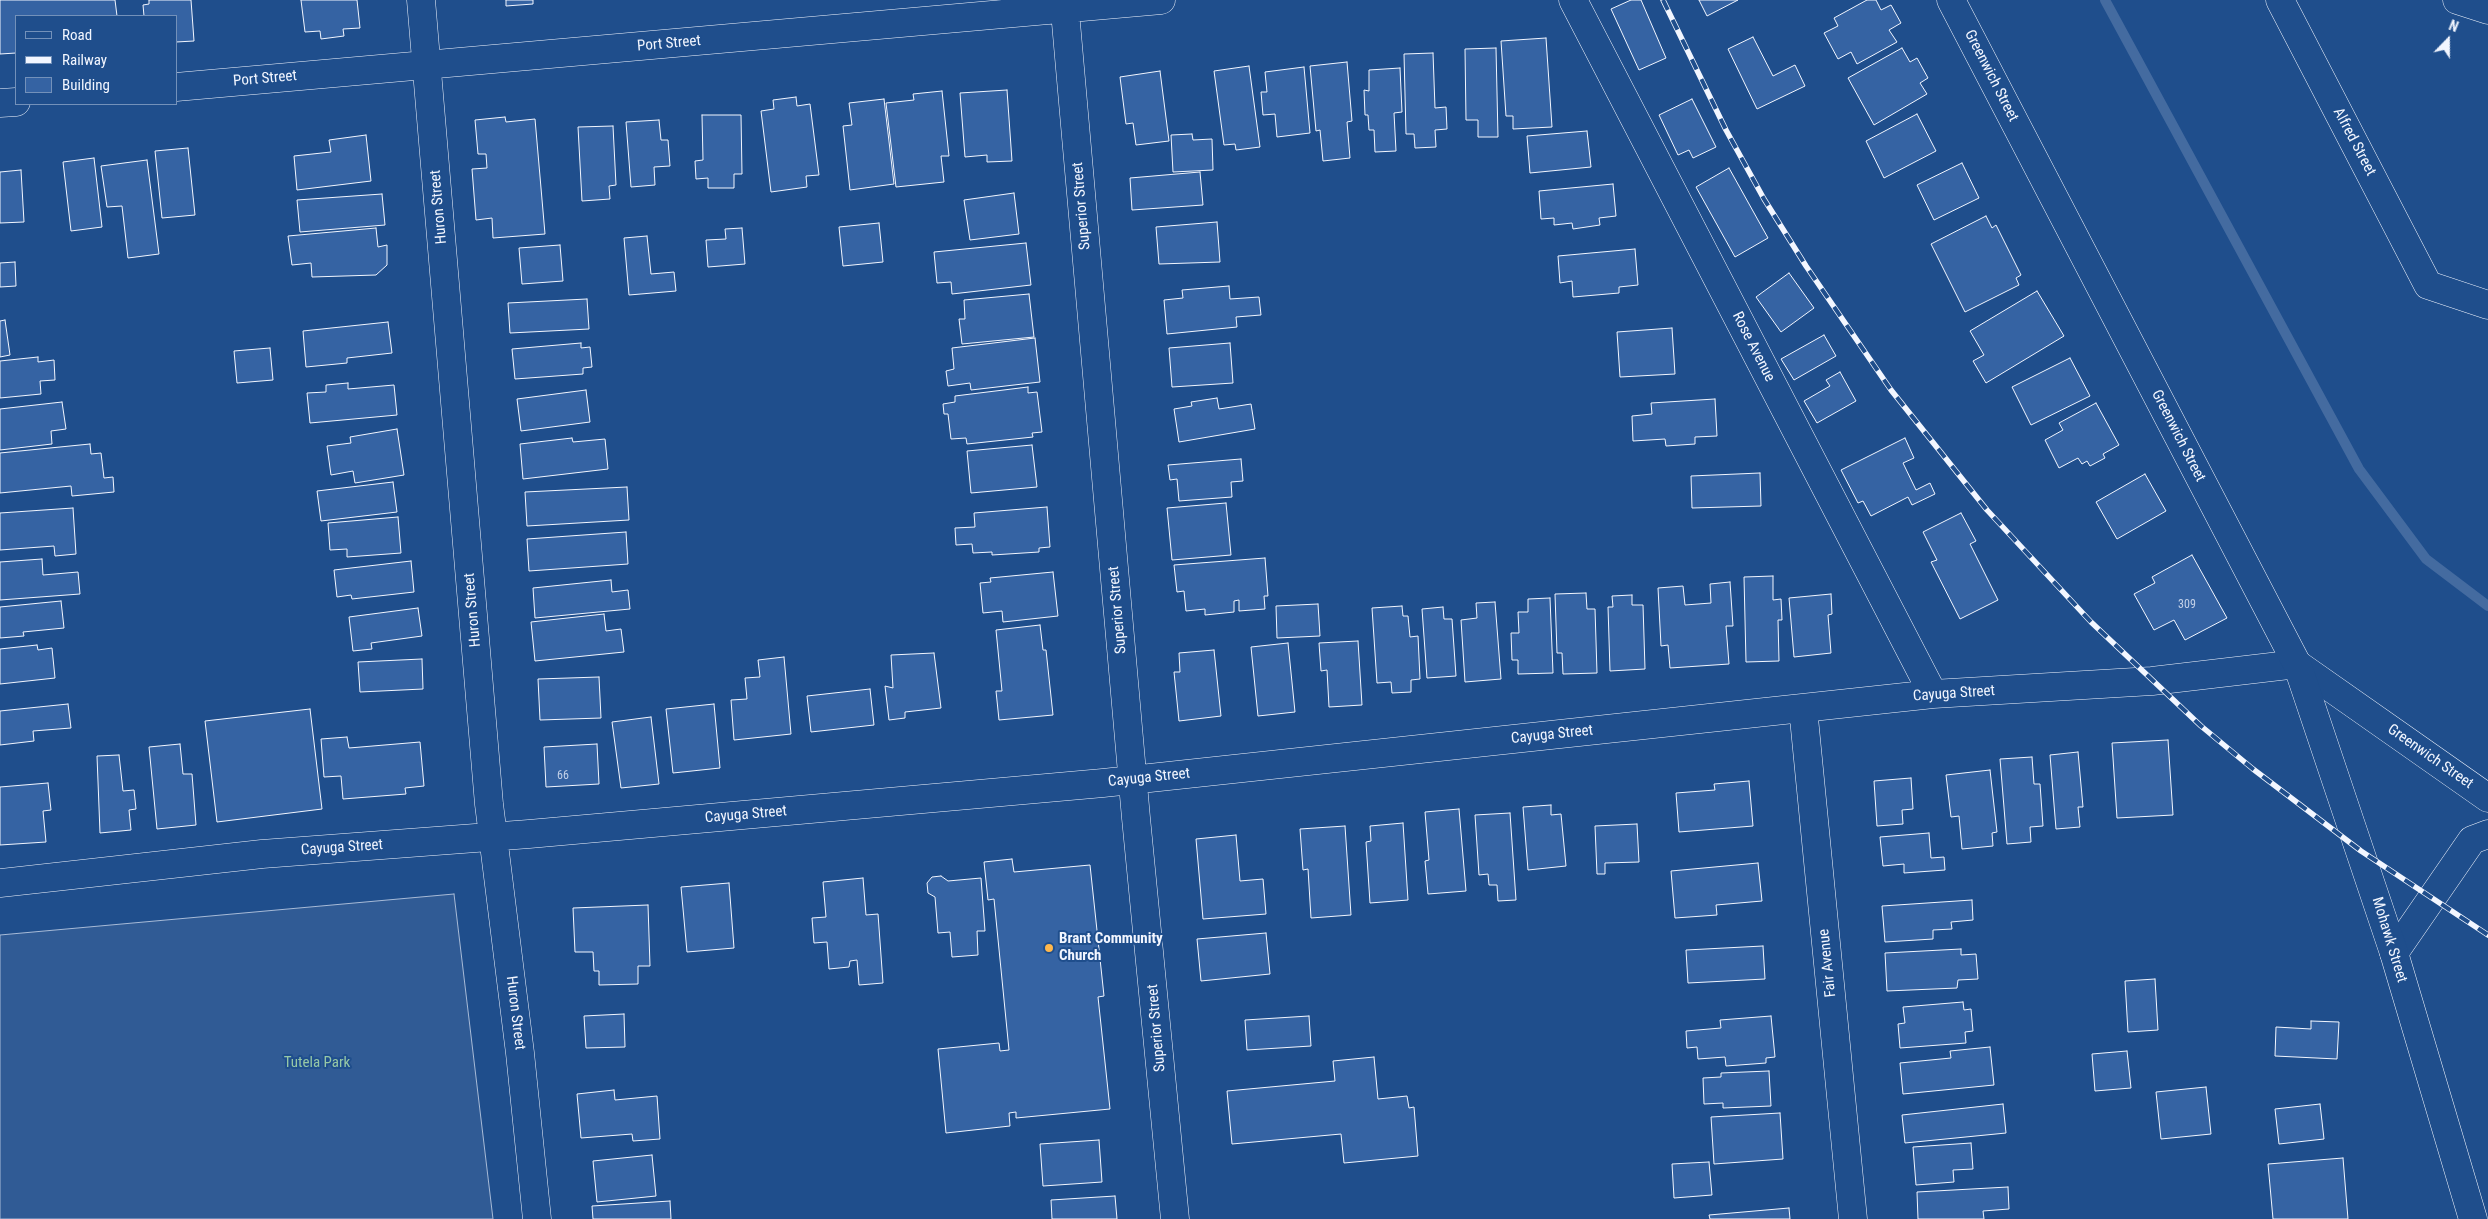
<!DOCTYPE html>
<html>
<head>
<meta charset="utf-8">
<style>
  body { margin:0 }
  #map { position:relative; width:2488px; height:1219px; overflow:hidden; background:#1f4e8c; font-family:"Roboto Condensed",sans-serif }
  canvas { display:block }
  .legend { position:absolute; left:15px; top:15px; width:162px; height:90px; box-sizing:border-box; background:#1f4e8c; border:1px solid #7391ba; margin:0; padding:6px 9px; list-style:none; font-size:15px; color:#f2f6ff }
  .legend li { display:flex; align-items:center; gap:10px; height:25px }
  .legend b { width:25px; border:1px solid #7391ba }
  .north { position:absolute; left:2423px; top:15px; width:50px; height:50px; -webkit-text-stroke:4px #1f4e8c; paint-order:stroke; rotate:22deg; font-size:14px; font-weight:700; line-height:20px; text-align:center; color:#f2f6ff }
  .north::after { content:''; display:block; margin:auto; width:18px; height:22px; background:#f2f6ff; clip-path:polygon(50% 0,100% 100%,50% 72%,0 100%) }
</style>
</head>
<body>
<div id="map">
<canvas width="2488" height="1219"></canvas>
<ul class="legend">
<li><b style="height:6px;background:#1f4e8c"></b>Road</li>
<li><b style="height:6px;background:#f2f6ff"></b>Railway</li>
<li><b style="height:14px;background:#3563a3"></b>Building</li>
</ul>
<div class="north">N</div>
</div>
<script>
const ctx = document.querySelector('canvas').getContext('2d');
ctx.lineJoin = 'round';
function fill(path, color) {
  ctx.fillStyle = color;
  ctx.fill(path, 'evenodd');
}
function shape(rows) {
  const path = new Path2D();
  for (const r of rows) {
    path.moveTo(r[0], r[1]);
    for (let i = 2; i < r.length; i += 2) path.lineTo(r[i], r[i + 1]);
  }
  return path;
}
function strokePath(path, color, width, dash) {
  ctx.strokeStyle = color;
  ctx.lineWidth = width;
  ctx.lineCap = dash ? 'butt' : 'round';
  ctx.setLineDash(dash || []);
  ctx.stroke(path);
}
function drawText(font, color, halo, rows, align = 'center') {
  ctx.font = font + ' "Roboto Condensed",sans-serif';
  ctx.lineWidth = 4;
  ctx.setLineDash([]);
  ctx.textBaseline = 'middle';
  ctx.strokeStyle = halo;
  ctx.fillStyle = color;
  for (const [text, x, y, turn = 0] of rows) {
    ctx.save();
    ctx.translate(x, y);
    ctx.rotate((+turn || 0) * Math.PI / 180);
    ctx.textAlign = isNaN(turn) ? turn : align;
    if (halo) ctx.strokeText(text, 0, 0);
    ctx.fillText(text, 0, 0);
    ctx.restore();
  }
}
const built = shape([
  [454,894,493,1219,0,1219,0,935,454,894]
]);
fill(built, '#305b95');
strokePath(built, '#a8bbd7', 1);
strokePath(shape([
  [2105,0,2359,469,2426,559,2488,606]
]), '#446ba0', 10);
const building = shape([
  [0,0,115,0,117,16,16,16,16,53,0,54,0,0],
  [149,0,191,0,194,41,176,42,176,16,144,16,143,5,149,4,149,0],
  [301,0,357,0,360,28,343,29,344,36,321,39,320,31,305,32,301,0],
  [506,0,533,0,533,4,506,6,506,0],
  [1631,0,1641,0,1666,58,1639,70,1611,9,1631,0],
  [1699,0,1738,0,1707,16,1699,0],
  [1867,0,1876,0,1881,10,1891,5,1901,23,1889,30,1897,42,1857,64,1851,52,1838,59,1824,33,1838,26,1834,18,1867,0],
  [1753,37,1773,76,1795,65,1805,86,1757,109,1728,49,1753,37],
  [1546,38,1552,127,1513,129,1513,116,1506,116,1501,41,1546,38],
  [1496,48,1498,137,1478,137,1478,120,1466,120,1465,49,1496,48],
  [1902,48,1910,62,1917,58,1928,78,1920,83,1927,94,1874,125,1848,78,1902,48],
  [1433,53,1435,108,1446,107,1447,129,1435,130,1436,147,1415,148,1414,134,1406,134,1404,54,1433,53],
  [1347,62,1352,121,1347,122,1350,158,1323,161,1320,130,1316,131,1310,66,1347,62],
  [1249,66,1260,147,1236,150,1235,144,1224,145,1214,71,1249,66],
  [1304,67,1310,133,1277,137,1275,114,1263,115,1261,92,1267,92,1265,72,1304,67],
  [1400,68,1402,112,1394,113,1396,151,1375,152,1374,130,1369,130,1368,115,1365,115,1364,90,1369,91,1369,70,1400,68],
  [1160,71,1169,141,1136,145,1133,123,1126,124,1120,77,1160,71],
  [1007,90,1012,161,987,162,987,155,965,157,960,93,1007,90],
  [942,91,949,156,941,156,944,182,896,187,886,103,914,100,913,94,942,91],
  [796,97,797,106,810,104,819,175,806,176,807,187,771,192,761,111,774,109,773,100,796,97],
  [884,99,894,184,850,190,843,126,852,125,849,103,884,99],
  [1692,99,1716,147,1693,158,1689,150,1678,155,1659,115,1692,99],
  [1917,114,1936,151,1884,178,1866,141,1917,114],
  [702,115,741,115,742,174,734,174,734,188,708,188,708,178,696,179,695,161,703,160,702,115],
  [505,117,506,122,535,119,545,234,493,238,492,218,476,220,472,169,487,168,486,154,478,154,475,120,505,117],
  [659,120,661,140,668,140,670,166,654,167,655,185,631,187,626,122,659,120],
  [613,126,616,185,609,186,610,199,582,201,578,127,613,126],
  [1587,131,1591,167,1530,173,1527,136,1587,131],
  [1192,134,1193,140,1212,139,1213,170,1173,172,1171,135,1192,134],
  [366,135,371,181,297,190,294,156,331,152,329,140,366,135],
  [188,148,195,215,162,218,155,151,188,148],
  [94,158,102,227,71,231,63,162,94,158],
  [147,160,159,254,128,258,122,206,107,207,101,166,147,160],
  [1962,163,1979,198,1934,220,1917,185,1962,163],
  [1729,168,1768,238,1735,257,1696,187,1729,168],
  [21,170,24,222,0,223,0,172,21,170],
  [1200,172,1203,205,1132,210,1130,178,1200,172],
  [1613,184,1616,216,1599,218,1600,225,1573,229,1572,223,1554,225,1554,218,1541,219,1539,191,1613,184],
  [1014,193,1019,234,970,240,964,200,1014,193],
  [382,194,385,225,300,232,297,200,382,194],
  [1986,216,1992,228,1996,225,2021,275,2016,278,2019,285,1965,312,1931,244,1986,216],
  [1217,222,1220,262,1159,264,1156,227,1217,222],
  [879,223,883,262,843,266,839,227,879,223],
  [376,228,378,247,387,245,387,265,376,275,312,277,311,263,292,265,288,236,376,228],
  [742,228,745,264,708,267,706,240,726,239,725,229,742,228],
  [647,236,651,274,674,272,676,291,629,295,624,238,647,236],
  [1026,243,1031,285,952,294,951,282,937,283,934,252,1026,243],
  [560,245,563,281,522,284,519,248,560,245],
  [1635,249,1638,285,1619,287,1619,293,1573,297,1572,281,1560,283,1558,256,1635,249],
  [15,262,16,286,0,287,0,263,15,262],
  [1789,273,1814,308,1781,332,1756,297,1789,273],
  [1229,286,1230,299,1259,297,1261,315,1236,317,1237,327,1167,334,1164,300,1183,298,1182,290,1229,286],
  [2037,291,2064,336,1986,383,1973,361,1984,355,1970,331,2037,291],
  [1029,294,1034,337,962,344,959,319,965,319,964,300,1029,294],
  [587,299,589,329,510,333,508,303,587,299],
  [5,320,10,355,0,357,0,321,5,320],
  [388,322,392,353,347,358,347,363,306,367,303,331,388,322],
  [1672,328,1675,374,1620,377,1617,332,1672,328],
  [1824,335,1836,356,1794,380,1781,359,1824,335],
  [1035,338,1040,382,971,390,970,383,948,386,946,371,954,369,952,348,1035,338],
  [581,343,581,348,590,347,592,367,583,368,583,374,515,379,512,349,581,343],
  [1230,343,1233,383,1172,387,1169,348,1230,343],
  [270,348,273,380,237,383,234,351,270,348],
  [38,357,38,362,54,360,55,380,40,381,41,394,0,398,0,361,38,357],
  [2070,358,2090,396,2031,425,2012,387,2070,358],
  [1840,372,1856,401,1817,423,1804,401,1830,386,1826,380,1840,372],
  [348,383,348,389,394,385,397,415,310,423,307,393,326,392,326,385,348,383],
  [1028,387,1028,393,1037,392,1042,432,1032,433,1033,437,967,444,966,438,951,439,948,414,944,414,943,404,955,402,955,396,1028,387],
  [586,390,590,422,521,431,517,399,586,390],
  [1217,398,1219,409,1251,404,1255,429,1179,442,1174,409,1192,406,1191,402,1217,398],
  [1715,399,1717,436,1695,437,1695,444,1666,446,1665,439,1633,441,1632,416,1652,414,1651,403,1715,399],
  [62,402,66,429,51,431,52,444,0,450,0,409,62,402],
  [2096,403,2119,445,2103,454,2105,458,2090,466,2087,461,2082,464,2078,458,2059,468,2045,440,2063,430,2059,423,2096,403],
  [397,429,404,475,355,483,353,471,331,475,327,446,351,443,350,437,397,429],
  [572,438,573,442,605,439,608,469,523,479,520,444,572,438],
  [1905,438,1914,458,1903,463,1916,490,1930,483,1935,494,1912,505,1908,497,1871,516,1863,501,1858,503,1841,470,1905,438],
  [90,444,91,454,101,453,104,478,113,477,114,492,72,496,71,486,0,493,0,453,90,444],
  [1032,445,1037,487,971,493,967,451,1032,445],
  [1241,459,1243,481,1231,482,1232,497,1179,501,1177,479,1170,480,1168,465,1241,459],
  [1760,473,1761,506,1692,508,1691,476,1760,473],
  [2145,474,2166,511,2117,539,2096,502,2145,474],
  [393,482,397,512,321,521,317,491,393,482],
  [627,487,629,520,527,526,525,492,627,487],
  [1226,503,1231,555,1172,560,1167,508,1226,503],
  [1047,507,1050,547,1039,548,1039,552,992,555,992,552,973,553,972,544,956,545,955,528,975,527,974,513,1047,507],
  [73,508,76,554,55,556,54,546,0,550,0,513,73,508],
  [1961,513,1976,541,1970,544,1998,600,1960,619,1931,562,1937,560,1923,532,1961,513],
  [398,517,401,553,347,557,347,549,330,550,328,523,398,517],
  [626,532,628,564,529,571,527,539,626,532],
  [2192,555,2227,618,2185,640,2174,620,2154,630,2134,594,2155,583,2152,577,2192,555],
  [1265,558,1268,596,1264,596,1265,609,1239,611,1239,600,1234,601,1234,612,1205,615,1205,609,1186,611,1184,591,1177,592,1174,565,1265,558],
  [42,559,43,575,78,572,80,594,0,600,0,562,42,559],
  [411,561,414,592,352,599,351,595,337,597,334,570,411,561],
  [1053,572,1058,616,1003,622,1002,611,983,613,980,583,991,582,990,578,1053,572],
  [1773,576,1773,600,1781,599,1782,620,1778,620,1779,661,1746,662,1744,577,1773,576],
  [611,580,612,592,628,590,630,609,535,618,533,588,611,580],
  [1730,582,1733,626,1726,626,1729,664,1670,668,1668,645,1661,646,1658,588,1683,586,1685,605,1711,603,1710,584,1730,582],
  [1586,593,1587,609,1595,609,1597,673,1563,674,1562,653,1557,653,1555,594,1586,593],
  [1831,594,1832,614,1828,615,1831,653,1794,657,1789,598,1831,594],
  [1632,595,1632,605,1643,605,1645,669,1610,671,1608,607,1613,607,1612,596,1632,595],
  [1550,598,1553,673,1518,674,1518,660,1512,660,1511,633,1519,633,1518,612,1528,612,1528,599,1550,598],
  [61,601,64,628,23,632,24,636,0,638,0,607,61,601],
  [1495,602,1501,679,1465,682,1461,620,1477,618,1476,603,1495,602],
  [1318,604,1320,636,1277,638,1276,606,1318,604],
  [1402,606,1403,616,1408,616,1410,637,1418,636,1420,679,1411,680,1411,692,1392,693,1391,682,1377,683,1372,608,1402,606],
  [1443,607,1444,619,1452,619,1456,676,1427,678,1422,609,1443,607],
  [418,608,422,636,371,643,372,649,353,651,349,617,418,608],
  [604,614,606,631,621,629,624,652,535,661,531,622,604,614],
  [1040,625,1043,650,1046,650,1053,715,999,720,996,691,1002,691,996,630,1040,625],
  [1358,641,1362,705,1329,707,1327,670,1321,671,1319,643,1358,641],
  [1288,643,1295,712,1258,716,1251,647,1288,643],
  [37,645,38,650,52,648,55,678,0,684,0,649,37,645],
  [1214,650,1221,716,1179,721,1174,672,1180,672,1179,653,1214,650],
  [934,653,941,708,905,712,905,718,889,720,885,686,893,688,891,655,934,653],
  [784,657,791,734,734,740,731,700,747,699,745,678,760,677,758,660,784,657],
  [422,659,423,689,360,692,358,662,422,659],
  [599,677,601,718,540,720,538,679,599,677],
  [870,689,874,725,811,732,807,696,870,689],
  [68,704,71,728,33,731,34,741,0,745,0,711,68,704],
  [714,704,720,768,673,773,666,709,714,704],
  [310,709,322,809,217,822,205,721,310,709],
  [651,717,659,784,621,788,612,722,651,717],
  [347,737,349,748,420,742,424,786,405,788,406,794,343,799,341,776,324,777,321,739,347,737],
  [2168,740,2173,815,2117,818,2112,743,2168,740],
  [180,744,183,774,192,774,196,825,157,829,149,747,180,744],
  [597,744,599,784,546,787,544,747,597,744],
  [2078,752,2083,807,2078,807,2080,827,2056,829,2050,755,2078,752],
  [119,755,123,791,134,790,136,809,129,810,131,830,100,833,97,756,119,755],
  [2032,757,2034,784,2040,784,2043,826,2030,827,2031,842,2007,844,2000,759,2032,757],
  [1990,770,1997,832,1992,833,1993,846,1962,849,1959,816,1951,817,1946,775,1990,770],
  [1911,778,1913,809,1902,810,1903,824,1877,826,1874,781,1911,778],
  [1749,781,1753,826,1679,832,1676,793,1715,790,1714,784,1749,781],
  [48,783,51,810,43,811,46,842,0,845,0,787,48,783],
  [1551,805,1551,815,1561,814,1566,866,1528,870,1523,807,1551,805],
  [1459,809,1466,891,1428,894,1425,861,1429,860,1425,812,1459,809],
  [1510,813,1516,900,1498,901,1497,885,1489,885,1488,874,1479,875,1475,815,1510,813],
  [1403,823,1408,900,1370,903,1366,842,1371,841,1370,826,1403,823],
  [1637,824,1639,862,1605,863,1605,874,1597,874,1595,826,1637,824],
  [1345,826,1351,915,1311,918,1308,869,1303,870,1300,829,1345,826],
  [1929,833,1931,858,1944,857,1945,870,1904,873,1904,864,1883,866,1880,837,1929,833],
  [1236,835,1240,881,1263,879,1266,914,1203,919,1196,839,1236,835],
  [1012,859,1014,872,1090,865,1104,996,1098,997,1110,1109,1016,1118,1016,1112,1009,1113,1010,1126,946,1133,938,1049,999,1043,1000,1051,1009,1050,994,899,988,900,984,862,1012,859],
  [1758,863,1762,901,1716,905,1717,915,1675,918,1671,871,1758,863],
  [941,876,948,881,981,878,985,931,977,931,978,955,952,957,950,932,938,933,935,897,928,893,927,883,932,877,941,876],
  [863,878,866,915,878,914,883,983,859,985,857,960,850,961,849,967,829,969,827,942,814,943,812,918,826,917,823,882,863,878],
  [729,883,734,948,687,952,681,887,729,883],
  [1972,900,1973,920,1951,922,1952,929,1933,930,1933,939,1885,942,1882,906,1972,900],
  [648,905,650,966,638,966,638,984,599,985,599,971,594,971,593,952,575,952,573,908,648,905],
  [1266,933,1270,974,1201,981,1197,939,1266,933],
  [1763,946,1765,979,1688,983,1686,950,1763,946],
  [1961,949,1961,955,1976,954,1978,979,1958,980,1957,988,1887,991,1885,953,1961,949],
  [2155,979,2158,1030,2128,1032,2125,981,2155,979],
  [1963,1002,1964,1010,1971,1009,1973,1031,1965,1032,1966,1043,1900,1048,1898,1024,1905,1023,1903,1007,1963,1002],
  [624,1014,625,1047,586,1048,584,1016,624,1014],
  [1309,1016,1311,1046,1247,1050,1245,1020,1309,1016],
  [1771,1016,1775,1057,1766,1058,1766,1063,1726,1066,1725,1057,1698,1059,1697,1047,1687,1048,1686,1031,1721,1028,1720,1020,1771,1016],
  [2311,1021,2339,1022,2337,1059,2275,1056,2276,1027,2311,1029,2311,1021],
  [1990,1047,1994,1085,1903,1094,1900,1063,1951,1058,1950,1051,1990,1047],
  [2127,1051,2131,1088,2095,1091,2092,1054,2127,1051],
  [1374,1057,1378,1099,1407,1096,1409,1108,1414,1107,1418,1156,1344,1163,1341,1134,1232,1144,1227,1091,1335,1081,1333,1061,1374,1057],
  [1769,1071,1771,1106,1723,1108,1723,1103,1704,1104,1703,1078,1721,1077,1721,1073,1769,1071],
  [2206,1087,2211,1134,2161,1139,2156,1092,2206,1087],
  [614,1090,615,1100,657,1096,660,1139,633,1141,632,1134,581,1138,577,1094,614,1090],
  [2003,1104,2006,1133,1905,1143,1902,1115,2003,1104],
  [2320,1104,2324,1139,2279,1144,2275,1109,2320,1104],
  [1780,1113,1783,1159,1714,1164,1711,1117,1780,1113],
  [1099,1140,1102,1182,1043,1186,1040,1144,1099,1140],
  [1971,1143,1973,1169,1953,1170,1954,1182,1916,1185,1913,1147,1971,1143],
  [652,1155,656,1196,597,1202,593,1161,652,1155],
  [2343,1158,2348,1219,2273,1219,2268,1164,2343,1158],
  [1709,1162,1712,1195,1674,1198,1672,1164,1709,1162],
  [2008,1187,2009,1209,1983,1211,1984,1219,1918,1219,1917,1192,2008,1187],
  [1115,1196,1117,1219,1052,1219,1051,1200,1115,1196],
  [670,1201,671,1219,593,1219,592,1206,670,1201],
  [1789,1208,1790,1219,1710,1219,1709,1215,1789,1208]
]);
fill(building, '#3563a3');
strokePath(building, '#f2f6ff', 1);
const street = shape([
  [421,0,489,804,520,1053,537,1219],
  [1064,0,1136,818,1175,1219],
  [1573,0,1933,694],
  [2280,0,2428,285,2488,305],
  [2457,0,2488,10],
  [176,87,1161,0],
  [0,103,16,102],
  [1803,708,1853,1219],
  [0,883,262,854,529,834,1103,783,1933,694,2152,681,2297,664,2488,798],
  [2394,953,2472,840,2488,834]
]);
const secondary = shape([
  [1951,0,2297,664,2394,953,2473,1219]
]);
strokePath(street, '#f2f6ff', 29);
strokePath(secondary, '#f2f6ff', 29);
strokePath(street, '#1f4e8c', 28);
strokePath(secondary, '#1f4e8c', 28);
const rail = shape([
  [1663,0,1726,130,1764,199,1806,266,1891,390,1987,510,2091,622,2201,726,2253,769,2361,851,2488,935]
]);
strokePath(rail, '#f2f6ff', 5.5);
strokePath(rail, '#1f4e8c', 4, [11]);
for (const [x, y, r, color] of [
  [1049,948,5,"#ffb74d"]
]) {
  const dot = new Path2D();
  dot.arc(x, y, r, 0, 2 * Math.PI);
  ctx.fillStyle = color;
  ctx.fill(dot);
  strokePath(dot, '#1f4e8c', 2);
}
drawText('12px', '#c3d1e8', null, [
  ["309",2187,605],
  ["66",563,776]
]);
drawText('15px', '#f2f6ff', '#1f4e8c', [
  ["Port Street",669,44,-5],
  ["Greenwich Street",1991,76,63],
  ["Port Street",265,79,-5],
  ["Alfred Street",2354,142,62],
  ["Superior Street",1082,206,-95],
  ["Huron Street",439,207,-95],
  ["Rose Avenue",1753,347,63],
  ["Greenwich Street",2178,436,63],
  ["Huron Street",473,610,-95],
  ["Superior Street",1118,610,-95],
  ["Cayuga Street",1954,694,-4],
  ["Cayuga Street",1552,735,-6],
  ["Greenwich Street",2430,757,35],
  ["Cayuga Street",1149,778,-6],
  ["Cayuga Street",746,815,-5],
  ["Cayuga Street",342,848,-4],
  ["Mohawk Street",2389,940,73],
  ["Fair Avenue",1828,963,-96],
  ["Huron Street",515,1013,83],
  ["Superior Street",1157,1028,-95]
]);
drawText('bold 15px', '#f2f6ff', '#1f4e8c', [
  ["Brant Community",1059,939],
  ["Church",1059,956]
], 'left');
drawText('15px', '#97c8a6', '#1f4e8c', [
  ["Tutela Park",317,1063]
]);
</script>
</body>
</html>
